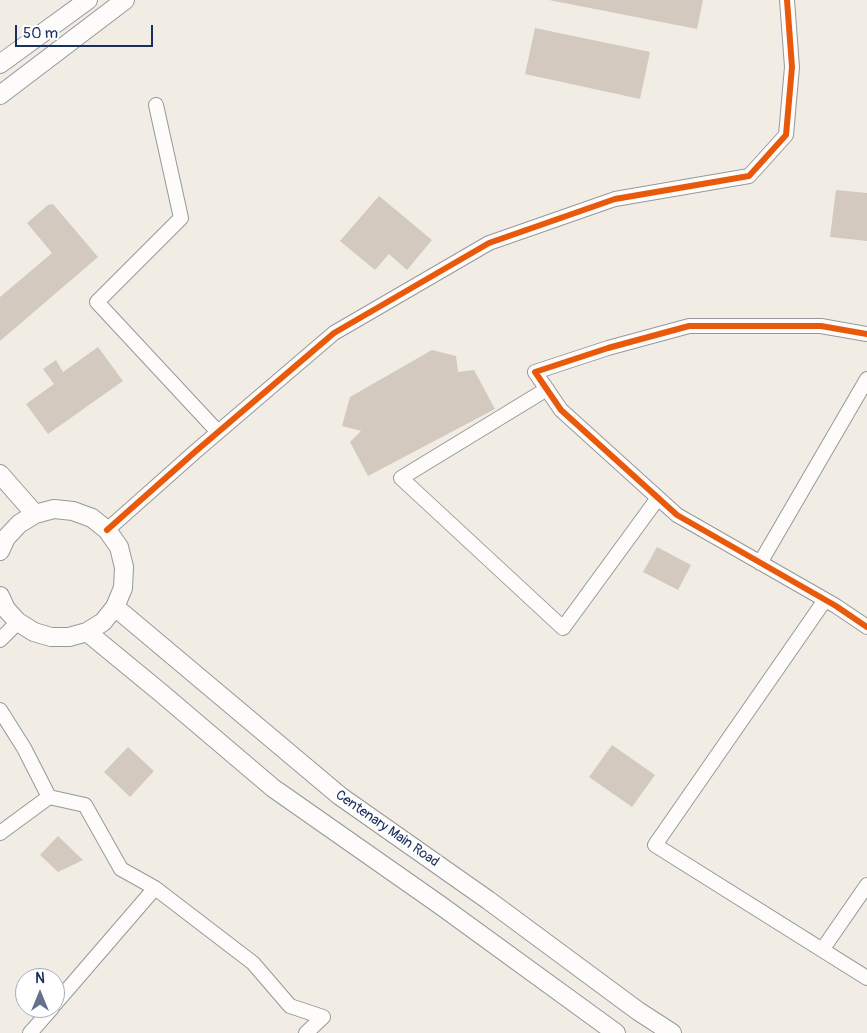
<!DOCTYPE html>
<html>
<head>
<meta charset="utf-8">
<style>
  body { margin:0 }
  #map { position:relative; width:867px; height:1033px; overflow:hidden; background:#f1ede4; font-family:Pangolin,sans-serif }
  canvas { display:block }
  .north { position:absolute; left:15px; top:968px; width:50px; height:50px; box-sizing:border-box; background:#fff; border:1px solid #a4acbf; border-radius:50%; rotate:0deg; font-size:14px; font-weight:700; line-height:20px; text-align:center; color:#1b2f5e }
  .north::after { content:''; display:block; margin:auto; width:18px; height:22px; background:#66728d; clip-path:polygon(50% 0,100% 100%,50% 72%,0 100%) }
  .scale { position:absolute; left:15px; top:25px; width:138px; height:22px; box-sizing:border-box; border:2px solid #1b2f5e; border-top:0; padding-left:6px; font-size:15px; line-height:18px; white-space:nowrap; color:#1b2f5e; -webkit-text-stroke:4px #fff; paint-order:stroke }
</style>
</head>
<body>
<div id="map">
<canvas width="867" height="1033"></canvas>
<div class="north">N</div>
<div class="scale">50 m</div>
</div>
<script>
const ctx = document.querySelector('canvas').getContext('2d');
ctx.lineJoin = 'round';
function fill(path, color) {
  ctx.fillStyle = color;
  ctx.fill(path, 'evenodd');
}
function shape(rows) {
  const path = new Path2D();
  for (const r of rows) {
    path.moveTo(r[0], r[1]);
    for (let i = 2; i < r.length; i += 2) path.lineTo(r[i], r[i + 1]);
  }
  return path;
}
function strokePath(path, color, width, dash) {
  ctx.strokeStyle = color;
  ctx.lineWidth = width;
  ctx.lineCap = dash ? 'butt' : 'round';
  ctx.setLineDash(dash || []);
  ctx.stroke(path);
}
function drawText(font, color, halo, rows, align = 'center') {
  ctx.font = font + ' Pangolin,sans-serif';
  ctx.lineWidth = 4.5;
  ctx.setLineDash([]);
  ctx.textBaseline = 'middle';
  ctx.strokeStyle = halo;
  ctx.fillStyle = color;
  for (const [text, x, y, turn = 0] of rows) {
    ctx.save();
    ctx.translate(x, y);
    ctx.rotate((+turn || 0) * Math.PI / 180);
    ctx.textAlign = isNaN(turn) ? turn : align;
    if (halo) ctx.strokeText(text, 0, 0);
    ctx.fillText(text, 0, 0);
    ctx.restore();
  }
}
fill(shape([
  [549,0,703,0,697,29],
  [535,28,650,52,640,99,525,74],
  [836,190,867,193,867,241,830,237],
  [379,196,432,240,407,270,389,254,375,270,340,241],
  [53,204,98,257,0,341,0,297,52,253,27,223,48,205],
  [98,347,123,381,48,434,26,404,54,384,43,369,56,360,63,372],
  [432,350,456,356,458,372,474,370,495,409,368,476,350,442,361,431,342,426,350,397],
  [657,547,691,565,678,590,643,572],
  [612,745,655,775,632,807,589,777],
  [128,747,154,771,130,797,104,772],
  [58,836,83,860,58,872,40,855]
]), '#d3c9bf');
const minor = shape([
  [156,105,181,218,97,302,218,432],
  [867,334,821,326,689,326,608,348,535,372,561,410,677,515,836,606,867,627],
  [547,389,401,478,563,628,658,498],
  [107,530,196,451,334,333,489,243,615,199,749,176,786,135,792,67,787,0],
  [760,563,867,379],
  [825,600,655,845,867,978],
  [0,640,18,622],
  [0,710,24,748,49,797,0,833],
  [49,797,85,805,121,869,155,888,253,963,290,1006,323,1017,306,1033],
  [822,950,867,885],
  [55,1004,155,888],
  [30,1033,52,1008]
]);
const tertiary = shape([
  [0,64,88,0],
  [0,95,125,0],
  [0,474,35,514],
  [0,551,6,538,19,524,35,514,54,509,73,511,92,518,107,530,119,547,124,567,123,588,115,607,103,622,87,632,69,637,51,637,34,632,18,622,6,609,0,596],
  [115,607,340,796,488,900,638,1011,672,1033],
  [87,632,160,692,273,788,440,905,616,1033]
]);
strokePath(minor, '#97989b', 16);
strokePath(tertiary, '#97989b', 20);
strokePath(minor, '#fdfcfb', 14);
strokePath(tertiary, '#fdfcfb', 18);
strokePath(shape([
  [867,334,821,326,689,326,608,348,535,372,561,410,677,515,836,606,867,627],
  [107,530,196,451,334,333,489,243,615,199,749,176,786,135,792,67,787,0]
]), '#e8590c', 6);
drawText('14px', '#1b2f5e', '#fff', [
  ["Centenary Main Road",387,829,35]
]);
</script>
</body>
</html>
